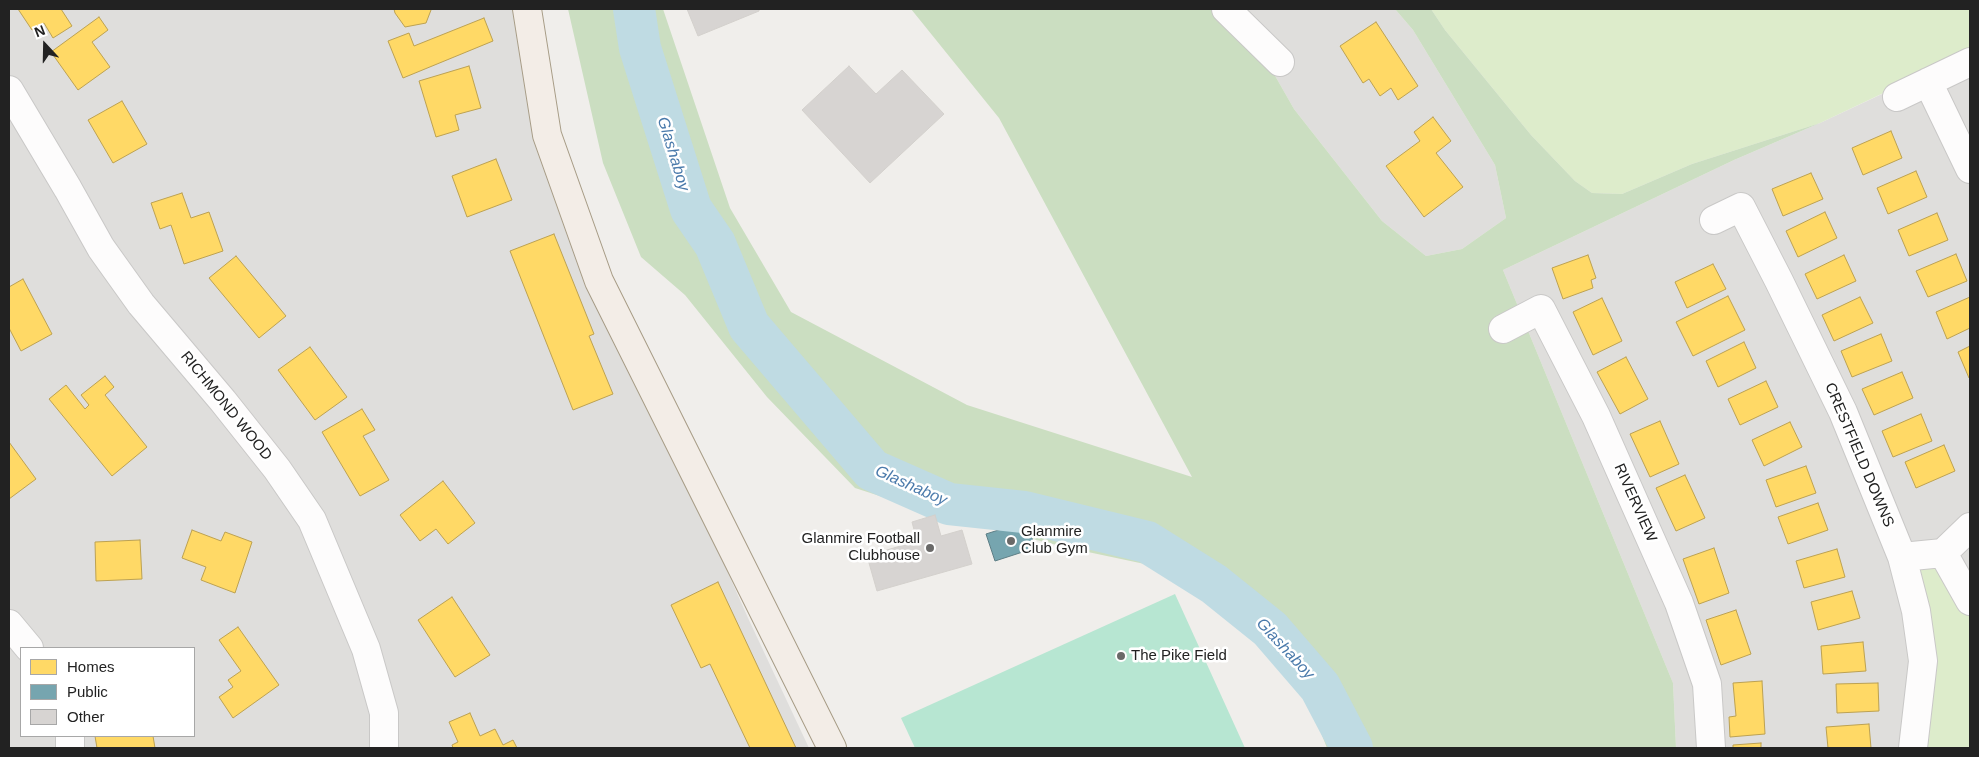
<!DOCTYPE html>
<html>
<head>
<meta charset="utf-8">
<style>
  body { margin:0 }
  #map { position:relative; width:1979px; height:757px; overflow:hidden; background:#f0eeeb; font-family:Helvetica,sans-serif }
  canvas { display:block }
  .frame { position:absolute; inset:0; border:10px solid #222; pointer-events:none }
  .legend { position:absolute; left:20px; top:647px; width:175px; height:90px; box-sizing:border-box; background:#fff; border:1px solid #a7a7a7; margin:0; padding:6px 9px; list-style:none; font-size:15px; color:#222 }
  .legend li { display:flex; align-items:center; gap:10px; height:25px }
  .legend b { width:25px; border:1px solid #a7a7a7 }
  .north { position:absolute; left:20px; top:20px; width:50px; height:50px; -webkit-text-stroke:4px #fff; paint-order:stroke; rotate:339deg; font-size:14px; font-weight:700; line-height:20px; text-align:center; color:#222 }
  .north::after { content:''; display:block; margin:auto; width:18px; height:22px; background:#222; clip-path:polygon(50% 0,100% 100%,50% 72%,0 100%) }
</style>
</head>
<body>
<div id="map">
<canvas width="1979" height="757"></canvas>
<div class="frame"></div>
<ul class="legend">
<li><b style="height:14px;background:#ffd966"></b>Homes</li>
<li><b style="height:14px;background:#76a5af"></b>Public</li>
<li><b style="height:14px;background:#d7d4d2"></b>Other</li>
</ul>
<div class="north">N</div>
</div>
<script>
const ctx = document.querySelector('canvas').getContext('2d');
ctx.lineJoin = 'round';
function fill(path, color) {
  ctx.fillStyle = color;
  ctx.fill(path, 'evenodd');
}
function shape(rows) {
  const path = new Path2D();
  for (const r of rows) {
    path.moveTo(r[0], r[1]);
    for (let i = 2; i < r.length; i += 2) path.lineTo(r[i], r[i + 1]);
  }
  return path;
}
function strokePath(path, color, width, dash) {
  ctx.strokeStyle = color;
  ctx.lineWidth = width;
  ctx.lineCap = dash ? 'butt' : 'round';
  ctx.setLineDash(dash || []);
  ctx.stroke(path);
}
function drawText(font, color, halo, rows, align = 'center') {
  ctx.font = font + ' Helvetica,sans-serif';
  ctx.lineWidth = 5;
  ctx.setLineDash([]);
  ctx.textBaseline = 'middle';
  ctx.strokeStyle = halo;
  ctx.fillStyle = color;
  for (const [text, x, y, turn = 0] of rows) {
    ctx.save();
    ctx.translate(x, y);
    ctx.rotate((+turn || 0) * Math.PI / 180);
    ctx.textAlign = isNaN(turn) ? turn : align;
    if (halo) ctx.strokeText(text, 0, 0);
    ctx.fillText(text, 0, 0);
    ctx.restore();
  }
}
fill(shape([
  [9,9,526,9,574,225,748,618,809,748,9,748],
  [21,648,194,648,194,736,21,736],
  [1237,9,1395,9,1413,30,1495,165,1506,218,1462,249,1426,256,1382,221,1294,109],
  [1970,62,1970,748,1676,748,1673,683,1503,270,1734,160,1820,123,1910,81]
]), '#dfdedc');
fill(shape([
  [1431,9,1970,9,1970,52,1820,123,1692,164,1622,194,1592,193,1575,181,1531,135,1445,30],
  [1943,553,1970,603,1970,748,1913,748,1902,557]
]), '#ddeccb');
fill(shape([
  [568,9,663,9,730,208,791,312,967,405,1192,477,999,118,911,9,1237,9,1294,109,1382,221,1426,256,1462,249,1506,218,1495,165,1413,30,1395,9,1431,9,1445,30,1531,135,1575,181,1592,193,1622,194,1692,164,1820,123,1734,160,1503,270,1673,683,1676,748,1327,748,1301,682,1238,618,1173,570,1069,548,948,518,855,488,767,397,685,295,641,257,603,163]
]), '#cbdec1');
fill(shape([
  [1175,594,1245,748,915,748,901,718]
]), '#b7e6d2');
const homes = shape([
  [18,9,61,9,72,26,53,38,44,23,32,30,18,9],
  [394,9,431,9,431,10,426,23,405,27,395,13,394,9],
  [99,17,108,30,92,42,110,67,78,90,51,52,99,17],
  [484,18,493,41,403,78,388,41,409,33,414,46,484,18],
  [1376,22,1418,86,1398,100,1391,88,1380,96,1369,79,1363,83,1340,46,1376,22],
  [469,66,481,108,455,115,459,130,436,137,419,81,469,66],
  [122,101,147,144,113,163,88,120,122,101],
  [1433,117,1451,141,1436,153,1463,187,1424,217,1386,166,1420,141,1414,132,1433,117],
  [1891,131,1902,158,1863,175,1852,148,1891,131],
  [496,159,512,200,467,217,452,176,496,159],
  [1916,171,1927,197,1888,214,1877,188,1916,171],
  [1811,173,1823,199,1783,216,1772,189,1811,173],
  [182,193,191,218,209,212,223,251,184,264,171,225,160,229,151,203,182,193],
  [1825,212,1837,238,1798,257,1786,231,1825,212],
  [1937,213,1948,240,1909,256,1898,230,1937,213],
  [554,234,594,334,589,336,613,394,573,410,510,251,554,234],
  [1956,254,1967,281,1928,297,1916,271,1956,254],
  [1588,255,1596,278,1591,280,1593,288,1563,299,1552,268,1588,255],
  [1844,255,1856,281,1817,299,1805,274,1844,255],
  [236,256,286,316,259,338,209,278,236,256],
  [1713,264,1726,289,1687,308,1675,282,1713,264],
  [23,279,52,334,21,351,9,328,9,287,23,279],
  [1728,296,1745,330,1693,356,1676,322,1728,296],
  [1860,297,1873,323,1834,341,1822,315,1860,297],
  [1970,297,1970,328,1947,339,1936,312,1970,297],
  [1602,298,1622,341,1593,355,1573,312,1602,298],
  [1881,334,1892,361,1852,377,1841,351,1881,334],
  [1744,342,1756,368,1718,387,1706,361,1744,342],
  [1970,346,1970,378,1969,378,1958,352,1970,346],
  [310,347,347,397,315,420,278,370,310,347],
  [1626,357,1648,399,1620,414,1597,372,1626,357],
  [1902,372,1913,398,1874,415,1862,389,1902,372],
  [105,376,114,387,105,395,147,447,112,476,49,399,66,385,85,409,89,405,81,395,105,376],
  [1766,381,1778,407,1740,425,1728,399,1766,381],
  [362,409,375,430,363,436,389,480,360,496,322,432,362,409],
  [1921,414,1932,441,1893,457,1882,431,1921,414],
  [1660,421,1679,464,1650,477,1630,434,1660,421],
  [1790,422,1802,447,1764,466,1752,440,1790,422],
  [9,442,36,479,9,499,9,442],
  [1944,445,1955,471,1916,488,1905,462,1944,445],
  [1806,466,1816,493,1776,507,1766,480,1806,466],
  [1685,475,1705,518,1676,531,1656,488,1685,475],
  [443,481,475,523,448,544,436,529,420,541,400,515,443,481],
  [1818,503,1828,530,1788,544,1778,517,1818,503],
  [192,530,221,541,225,532,252,542,235,593,201,580,206,567,182,558,192,530],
  [140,540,142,579,96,581,95,542,140,540],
  [1714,548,1729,593,1699,604,1683,559,1714,548],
  [1837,549,1845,577,1804,588,1796,561,1837,549],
  [718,582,796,748,750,748,710,664,701,668,671,605,718,582],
  [1852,591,1860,618,1818,630,1811,602,1852,591],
  [452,597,490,655,455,677,418,620,452,597],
  [1736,610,1751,654,1721,665,1706,620,1736,610],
  [238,627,279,685,233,718,219,697,233,687,228,680,241,671,219,640,238,627],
  [1863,642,1866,671,1823,674,1821,646,1863,642],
  [1762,681,1765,734,1730,737,1729,717,1736,716,1733,683,1762,681],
  [1878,683,1879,711,1837,713,1836,684,1878,683],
  [470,713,480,736,495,729,503,745,513,740,517,748,453,748,452,745,458,742,449,722,470,713],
  [1869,724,1871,748,1828,748,1826,727,1869,724],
  [95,736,153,736,155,748,97,748,95,736],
  [1761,743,1761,748,1733,748,1733,745,1761,743]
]);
fill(homes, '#ffd966');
strokePath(homes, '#bda252', 1);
const public = shape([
  [1027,521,1035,548,995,561,986,534,1027,521]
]);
fill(public, '#76a5af');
strokePath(public, '#5d7e85', 1);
strokePath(shape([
  [634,9,640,48,691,209,715,244,749,326,872,470,949,504,1024,512,1147,542,1214,584,1270,629,1320,687,1352,748]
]), '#bfdbe3', 42);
const building = shape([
  [687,9,759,9,759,11,698,36,687,9],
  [849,66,876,94,902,70,944,114,870,183,802,110,849,66],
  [935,515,941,536,962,530,972,564,877,591,867,556,917,541,912,522,935,515]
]);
fill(building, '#d7d4d2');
strokePath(building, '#d3d0cc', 1);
const minor = shape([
  [1226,9,1280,62],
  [1928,82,1970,169],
  [9,90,68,189,101,248,141,304,223,401,277,469,312,520,366,649,384,713,384,748],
  [1897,97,1970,62],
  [1714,220,1741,207,1779,281,1843,412,1902,557,1916,611,1923,661,1913,748],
  [1503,329,1541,309,1596,416,1679,603,1707,684,1711,748],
  [1943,553,1970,601],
  [1902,557,1943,553,1970,527],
  [9,624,29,648],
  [70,736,70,748]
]);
const major = shape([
  [527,9,547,135,599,281,832,748]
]);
strokePath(minor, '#c9c8c7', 30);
strokePath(major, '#a79c86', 30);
strokePath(minor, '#fdfcfc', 28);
strokePath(major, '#f3ede7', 28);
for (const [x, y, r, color] of [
  [1011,541,5,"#6a6968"],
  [930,548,5,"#6a6968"],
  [1121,656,5,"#6a6968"]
]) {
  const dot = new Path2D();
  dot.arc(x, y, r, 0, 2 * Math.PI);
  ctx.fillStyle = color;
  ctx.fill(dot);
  strokePath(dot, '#fff', 2);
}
drawText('15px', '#222', '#fff', [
  ["RICHMOND WOOD",226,406,51],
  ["CRESTFIELD DOWNS",1859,455,67],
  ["RIVERVIEW",1635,503,66]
]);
drawText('15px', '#222', '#fff', [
  ["Glanmire",1021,532],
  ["Club Gym",1021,549],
  ["Glanmire Football",920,539,"right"],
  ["Clubhouse",920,556,"right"],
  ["The Pike Field",1131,656]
], 'left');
drawText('italic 16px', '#4a7aab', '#fff', [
  ["Glashaboy",673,154,73],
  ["Glashaboy",911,486,24],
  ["Glashaboy",1285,649,47]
]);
</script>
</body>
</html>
